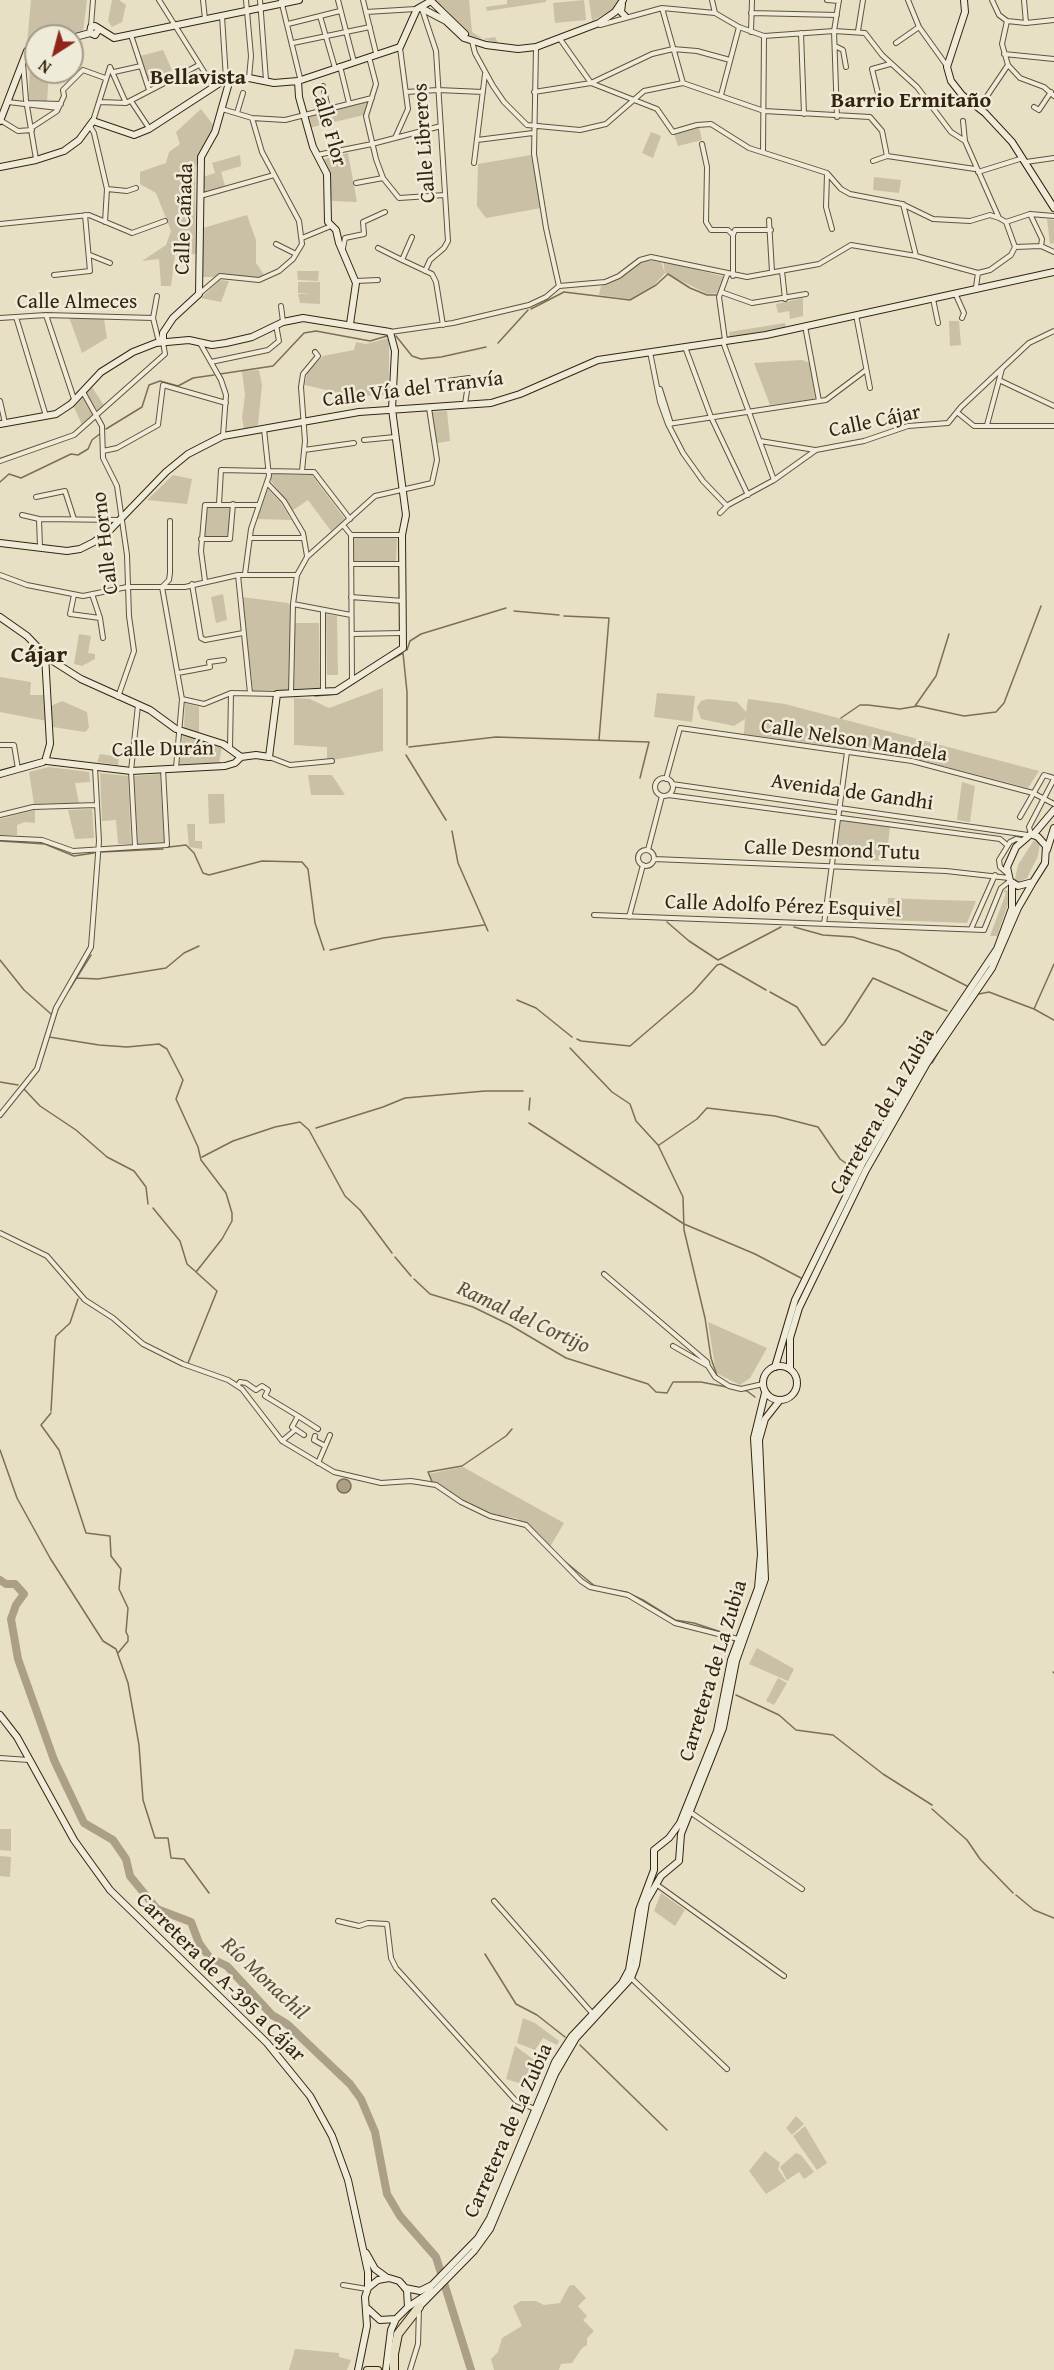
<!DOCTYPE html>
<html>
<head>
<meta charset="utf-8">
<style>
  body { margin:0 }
  #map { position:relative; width:1054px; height:2370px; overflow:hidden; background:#e7e0c5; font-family:"Gentium Book Plus",serif }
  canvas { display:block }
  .north { position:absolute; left:24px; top:24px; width:60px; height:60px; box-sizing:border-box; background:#efebd9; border:2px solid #a59b88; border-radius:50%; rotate:216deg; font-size:16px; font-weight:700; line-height:24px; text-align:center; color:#36230f }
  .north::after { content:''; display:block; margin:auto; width:21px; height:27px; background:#8f2418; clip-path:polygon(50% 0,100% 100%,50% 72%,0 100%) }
</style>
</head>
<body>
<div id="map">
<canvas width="1054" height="2370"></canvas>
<div class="north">N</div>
</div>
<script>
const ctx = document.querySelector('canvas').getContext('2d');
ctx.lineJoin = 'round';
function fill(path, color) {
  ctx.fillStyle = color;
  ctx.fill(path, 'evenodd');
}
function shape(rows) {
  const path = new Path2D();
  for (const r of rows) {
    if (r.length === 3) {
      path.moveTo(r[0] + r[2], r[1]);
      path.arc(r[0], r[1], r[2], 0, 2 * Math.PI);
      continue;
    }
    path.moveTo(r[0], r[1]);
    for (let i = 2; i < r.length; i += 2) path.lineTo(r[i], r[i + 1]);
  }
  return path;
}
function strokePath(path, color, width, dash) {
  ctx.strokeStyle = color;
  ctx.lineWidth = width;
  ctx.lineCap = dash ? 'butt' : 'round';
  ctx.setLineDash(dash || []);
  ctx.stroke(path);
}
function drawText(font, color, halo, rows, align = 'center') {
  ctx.font = font + ' "Gentium Book Plus",serif';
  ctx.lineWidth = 5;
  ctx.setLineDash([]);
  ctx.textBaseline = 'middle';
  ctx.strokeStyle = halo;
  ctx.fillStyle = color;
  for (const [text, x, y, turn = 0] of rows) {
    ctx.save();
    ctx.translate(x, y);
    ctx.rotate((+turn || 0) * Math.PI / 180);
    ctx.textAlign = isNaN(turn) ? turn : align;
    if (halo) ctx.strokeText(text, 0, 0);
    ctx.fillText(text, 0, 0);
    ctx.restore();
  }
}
fill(shape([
  [31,0,87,0,83,32,68,36,36,36,36,46,28,48,27,44],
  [112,0,119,0,126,5,122,22,112,27,108,21],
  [434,0,469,0,472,32,483,39,495,37,498,43,468,35,448,11],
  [507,0,546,0,546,2,487,11,486,7,507,4],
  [584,0,586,20,555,23,553,3],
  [589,0,619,0,612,10,592,21],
  [163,50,172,70,168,76,169,79,163,82,159,75,147,80,140,56],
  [30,66,36,66,36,72,49,72,47,102,28,102],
  [367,102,364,115,309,128,306,116],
  [201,109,214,126,195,168,196,254,175,255,171,286,161,286,159,259,142,261,166,245,171,231,156,193,140,184,140,172,166,163,169,152,180,144,176,132],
  [699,127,702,140,678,146,674,134],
  [651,132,661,136,653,158,642,153],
  [348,153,357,202,332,201,322,160],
  [240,155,241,166,221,172,225,186,203,193,203,177,215,173,212,163],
  [531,155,541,208,486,218,477,206,478,164],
  [874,177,901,180,899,193,873,190],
  [247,215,256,240,256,263,265,276,258,279,220,273,214,277,202,277,203,228],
  [1047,219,1054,220,1054,243,1050,244],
  [644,260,661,262,665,273,655,284,630,299,599,295,601,286,629,272],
  [663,261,725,277,718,293,708,294,665,273],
  [297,271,319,271,318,281,298,280],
  [220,280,229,281,221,302,201,298],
  [298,282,320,282,320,304,300,303,298,294,311,294,298,293],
  [803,298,803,316,790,319,789,311,778,313,776,304],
  [69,317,104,319,107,338,82,353],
  [949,321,959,321,961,345,950,346],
  [785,323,786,328,730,338,729,332],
  [389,338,389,395,351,396,305,385,307,373,323,356,354,350,356,342,366,344],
  [802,360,810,363,815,399,770,405,754,363],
  [259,370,262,385,258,425,244,429,242,418,245,395,242,371],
  [92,387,105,407,99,413,86,394],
  [83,398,95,416,82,425,74,407],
  [447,411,450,441,437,443,432,412],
  [272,474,312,475,345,519,331,531,308,500,293,510,271,481],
  [173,475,192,479,187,504,147,500],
  [268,489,281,503,291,520,257,519],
  [208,506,231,508,227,538,204,537],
  [353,538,397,538,396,561,354,562],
  [223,594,227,620,216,623,211,597],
  [242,597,288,603,291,606,289,690,253,691],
  [326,614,337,616,338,675,327,675],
  [295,623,319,623,320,688,294,689],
  [79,634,91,636,88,653,95,654,95,659,82,666,74,664],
  [0,677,31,682,30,695,45,695,47,721,0,712],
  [383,688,383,751,327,761,327,747,294,745,294,698,310,699,329,708],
  [657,693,695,696,692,722,654,717],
  [708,699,737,702,746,712,748,699,785,704,1039,771,1028,788,913,758,744,734,745,719,734,726,701,719,697,707,701,701],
  [62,701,87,712,89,728,85,732,53,727,51,706],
  [185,703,199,707,199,733,184,729],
  [183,734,222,747,219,763,179,764],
  [100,754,119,757,118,765,97,762],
  [49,767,89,772,90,782,75,783,79,803,34,804,29,772],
  [100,773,128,776,131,844,118,844,116,820,102,821],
  [160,774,164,842,138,844,134,776],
  [308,775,332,775,345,795,311,795],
  [962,782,975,786,970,822,957,820],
  [208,794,224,794,225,823,209,824],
  [92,809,94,838,75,839,68,810],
  [35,810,35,823,25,822,17,825,17,835,0,835,0,819],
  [841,820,890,827,886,861,836,859],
  [187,824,195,824,195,841,202,841,202,849,189,847],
  [1034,840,1040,843,1038,856,1027,878,1019,882,1015,879,1018,865],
  [1006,890,1009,892,1008,904,997,936,990,936,1006,893,1003,891],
  [888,898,937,900,976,901,967,923,887,920],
  [708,1322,767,1348,750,1378,740,1385,716,1373],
  [463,1467,564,1523,550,1547,529,1526,516,1518,493,1515,461,1501,433,1483,428,1474],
  [757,1648,794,1669,788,1681,749,1664],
  [778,1678,787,1683,774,1705,766,1701],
  [0,1829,11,1829,11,1851,0,1850],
  [0,1856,11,1857,10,1877,0,1876],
  [661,1893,685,1910,675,1926,654,1911],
  [523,2018,535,2023,559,2041,557,2045,543,2038,535,2050,517,2043],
  [515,2046,540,2064,528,2086,506,2079],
  [796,2116,804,2124,792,2135,786,2128],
  [805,2126,827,2163,817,2170,793,2136],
  [765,2151,780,2163,778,2169,786,2181,766,2194,749,2171],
  [796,2153,801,2155,814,2172,804,2179,799,2172,787,2180,780,2167],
  [574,2285,586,2298,578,2306,587,2316,583,2320,594,2331,587,2338,587,2345,582,2348,572,2363,561,2364,559,2370,494,2370,491,2359,498,2352,502,2338,522,2326,513,2306,521,2301,536,2301,544,2305,560,2303,569,2286],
  [295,2349,339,2353,339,2357,351,2360,347,2370,289,2370]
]), '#c9c0a6');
const water = shape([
  [344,1486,7]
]);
fill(water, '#aba087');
strokePath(water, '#7c6e57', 1.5);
strokePath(shape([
  [531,309,564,292,630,300,656,285,668,274,690,288,707,295,717,295],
  [396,336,412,356,421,359,441,357,486,347],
  [498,343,528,310],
  [220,374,273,366,304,333,316,331,370,341,387,336],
  [106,429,142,407,149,385,160,381,178,386,193,378,214,375],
  [0,482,9,474,21,478,71,454,78,455,88,449,92,440,101,433],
  [514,611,559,615],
  [564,616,609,618,599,740],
  [407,650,410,641,421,634,506,608],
  [387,662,403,653,407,692,407,745],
  [315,696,337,694,365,676],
  [915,706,936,676,949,634],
  [841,718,860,705,868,705,900,709,918,706,964,716,996,712,1004,703,1041,606],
  [409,747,496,737,649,742,640,778],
  [406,755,446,820],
  [452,831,458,863,488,931],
  [0,841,45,844,74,856,94,853],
  [169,847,186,845,194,853,203,873,209,875,262,861,302,862,308,869,315,923,324,950],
  [101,852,163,849],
  [667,922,689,941,718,960,781,927],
  [794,927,823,935,853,937,898,951,967,986],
  [330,950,383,938,484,925],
  [0,960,24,990,51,1014],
  [77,978,98,979,166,968,184,953,199,946],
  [69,990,91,955],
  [770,992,797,1007,822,1045,825,1045,844,1023,873,978,947,1011],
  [979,994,989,992,1034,1009,1054,1020],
  [517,1000,536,1008,572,1037],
  [968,1008,978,994],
  [1034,1009,1054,964],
  [57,1011,63,999],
  [49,1037,99,1045,127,1047,159,1044,167,1049,183,1080,176,1099,198,1147,201,1160,226,1193,232,1213,232,1221,222,1239,196,1272,217,1291,188,1363],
  [577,1039,581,1041,630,1046,693,992,717,965,721,964,766,990],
  [570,1048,612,1092,630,1104,636,1121,658,1145,683,1197,684,1230,705,1318,711,1358,717,1376],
  [932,1063,939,1051],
  [0,1082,18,1085],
  [24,1089,40,1106,76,1130,107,1157,134,1171,146,1187,148,1204],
  [529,1110,530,1098],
  [529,1123,684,1224,755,1254,801,1278],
  [316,1128,383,1107,405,1098,485,1091,523,1091],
  [659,1145,697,1119,707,1108,775,1116,818,1127,840,1159,854,1169],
  [202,1157,233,1141,275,1127,300,1122,309,1130,345,1196,360,1210,392,1253],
  [153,1208,180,1241,187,1264,195,1271],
  [395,1257,411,1276],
  [414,1279,430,1294,473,1307,510,1325,566,1358,648,1384,656,1392,667,1393,673,1382,701,1382,747,1391,755,1397],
  [51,1411,55,1341,56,1336,70,1323,78,1299],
  [51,1413,41,1425,59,1450,86,1533,110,1536,111,1556,121,1569,119,1589,128,1608,126,1632,128,1636,128,1641,118,1653],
  [0,1450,17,1498,50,1558,103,1641,116,1649,128,1683,139,1745,143,1800,155,1838,168,1838,171,1858,184,1859,209,1893],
  [433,1484,428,1472,462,1466,506,1436,512,1429],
  [499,1516,523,1523],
  [563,1560,596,1587],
  [607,1589,626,1592,643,1600,675,1620,694,1623,730,1635],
  [1053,1672,1054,1673],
  [736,1695,779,1715,796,1730,833,1735,883,1774,932,1805],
  [932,1809,967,1840,980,1859,1013,1893],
  [1016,1895,1034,1910,1054,1918],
  [485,1954,516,2004,537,2015,565,2037],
  [580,2045,667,2130]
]), '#7c6e57', 1.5);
strokePath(shape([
  [0,1580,6,1584,15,1584,24,1594,16,1605,11,1619,18,1659,54,1760,84,1823,113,1840,126,1859,130,1876,157,1909,191,1922,199,1943,210,1958,227,1966,272,2015,287,2024,350,2084,361,2099,375,2132,387,2194,400,2216,436,2257,471,2370]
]), '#aba087', 8);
const street = shape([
  [159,0,213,86],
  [203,0,205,19],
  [246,0,251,56,249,78],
  [260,0,266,80],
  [281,0,300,78],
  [338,0,354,62],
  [363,0,376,53],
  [712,0,715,13],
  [827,0,839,1],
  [908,0,919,27,947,66],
  [992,0,999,15,1007,21,1026,23,1054,20],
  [1024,0,1026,23],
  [662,8,683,83],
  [422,9,436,51,448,241,444,248,430,260,425,271],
  [366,12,416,9],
  [715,13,739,27,764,36,834,31,865,33,882,55,917,87,951,132,965,141,999,218,1006,222,1015,247],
  [751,13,837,15],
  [222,16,226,79],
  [320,16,335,68],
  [1007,21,1002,44,1008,65,1020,78,1044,87,1054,96],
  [288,24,340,11],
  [600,25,662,8,715,13],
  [91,26,93,0],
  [858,31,863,0],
  [751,32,752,0],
  [801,33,804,114],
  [131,35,149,90],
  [560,39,591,83,657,109,673,132,697,125,711,124,749,148,827,173,841,189,850,194,902,204,933,219,970,221,990,215,999,218],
  [472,41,475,53,493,86,504,102,527,125,580,130,606,124,644,91,683,83,764,111,870,117,882,131,887,156],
  [293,43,370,27],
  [896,43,919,27],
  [835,46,843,50,846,67],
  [536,48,534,154,546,228,559,286],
  [1004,54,1054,59],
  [369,57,376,84,366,116,376,159,383,178,399,198,445,195],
  [23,63,26,100,36,159],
  [340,66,349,103],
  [110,67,126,103],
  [114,72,141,66],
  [323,86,328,108],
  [406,92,438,90,483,92],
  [534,92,591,83,652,54,673,49,697,51,730,60],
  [721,95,739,27],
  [131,101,149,128],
  [8,102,58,108],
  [100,102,126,103,199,65],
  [27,103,61,104],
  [881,106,872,69,890,64],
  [1034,107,1039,110,1051,92],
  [979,108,1008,65],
  [222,109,252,118,285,120,372,98],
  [237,113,243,93],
  [837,117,834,31,839,0],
  [0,120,18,131,32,130],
  [93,121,110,67],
  [963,121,965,141],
  [90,126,94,133,107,189,105,222],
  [31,128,57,111,64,96,63,90,83,70,105,78],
  [395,138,408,109,400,48],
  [477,140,533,133],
  [702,144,707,167,706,222,711,230,728,230,733,235,733,276],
  [763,152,764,36],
  [317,155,372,144,441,126],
  [873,161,887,156,975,169],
  [1026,162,1054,158],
  [474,163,485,74],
  [978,172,1023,158],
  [827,174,826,207,832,229],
  [356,183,383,178],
  [107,189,127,191,136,188],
  [200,196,274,175],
  [903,204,916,256],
  [1030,214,1042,239,1041,246],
  [769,220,772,272],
  [1006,222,1030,214,1054,216],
  [0,224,89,215,132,233,165,221],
  [733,235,735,230,771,230],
  [412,237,402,260,432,274,436,282,443,325],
  [302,238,331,226],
  [276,244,296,254],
  [1015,247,1041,246,1054,252],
  [343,248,345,238,364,234,363,222,385,212],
  [378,248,402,260],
  [90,255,110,263],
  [782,271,785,299],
  [54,275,90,271,85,215],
  [356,281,378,280],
  [976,287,978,273],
  [721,292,752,303,806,294],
  [955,293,964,313,962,318],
  [199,294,220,276,259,280,279,271,293,259,302,244,299,221,262,152,252,118],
  [157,296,153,318,159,342],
  [933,299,938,323],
  [281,306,283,322],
  [46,315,74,399],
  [856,315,870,388],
  [16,317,46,416],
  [0,318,46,315,153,318],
  [805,326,819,401],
  [390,332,453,323,529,305,546,297,559,286,605,282,619,276,640,260,651,257,747,277,819,264,851,245,916,256,978,273,990,270,1011,255,1015,247],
  [725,340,719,297,727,275],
  [723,342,774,480],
  [200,343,221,380,226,395,223,436],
  [685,347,711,417,748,495],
  [650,352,660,402,668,424,683,453,703,481,727,506],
  [211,362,268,350,279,341,276,325],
  [447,381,469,378,465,404],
  [1001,381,1054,406],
  [660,389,671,424],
  [83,392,102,426,103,458,117,486,127,555,129,616,134,651,118,697],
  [0,401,5,423],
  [958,413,974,426,1054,426],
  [668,424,826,400,866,370],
  [987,425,1002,369],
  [364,440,395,437],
  [760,441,815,450],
  [304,450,354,443],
  [103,451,117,448,158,425,163,385,226,403],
  [0,461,74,435,165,354,163,342],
  [302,471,305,441,301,387,303,374,318,356,315,352],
  [267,483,284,501,303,533,307,556],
  [36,497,65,491,74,519],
  [219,504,221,470,314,472,350,519],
  [720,513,728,505,774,480,816,450,864,441,908,426,948,423,961,407,1029,343,1054,331],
  [22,515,39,519,121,520],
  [39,519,40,547],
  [170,521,170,573,169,580,162,587,182,699,176,768],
  [343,525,351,535,402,535],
  [351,535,352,681],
  [250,538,304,538],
  [201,539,230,539,233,504],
  [351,564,402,564],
  [245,574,251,529,269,476,264,429],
  [0,575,27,585,83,596,127,587,185,587,238,575,297,575],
  [238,575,250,693],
  [205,581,201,551,205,505,259,505],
  [192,584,201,638,205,640,243,633],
  [74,595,70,614,100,618,92,594],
  [351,597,403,601],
  [293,604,351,615],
  [323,610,323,691],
  [100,618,103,638],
  [352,634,402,633],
  [178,673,210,667,209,662,224,660],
  [291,693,293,604,297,575,307,557,375,496,432,483,437,460,429,408],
  [182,699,204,704,231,693,277,694],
  [0,745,14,745,18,769],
  [230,748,231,693],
  [269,757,290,765,332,761],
  [664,787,9],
  [666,779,680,728,912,761,1033,793,1054,804],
  [672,784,1028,835],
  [668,795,1000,839,1007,845],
  [0,815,33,807,97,805],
  [1020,817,1044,775,1054,778],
  [1031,834,1029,827,1054,779],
  [0,838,42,840,73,851,167,845,163,769],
  [135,846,131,771,138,705],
  [646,858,8],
  [648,850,662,796],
  [654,859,946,871,1009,878],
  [1007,873,1000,867,999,860,1010,842,1016,839,1021,840],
  [594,915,984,930,1001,888,1010,881],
  [629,917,643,865],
  [824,924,847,752],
  [971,929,995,875],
  [0,1115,37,1069,56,1008,91,947,99,841,95,767],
  [0,1233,47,1256,85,1300,113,1318,143,1344,183,1364,228,1380,242,1389,282,1441,334,1472,381,1483,411,1481,436,1485,461,1502,490,1516,526,1525,581,1581,590,1587,628,1595,675,1623,738,1639],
  [604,1274,707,1362,708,1366],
  [673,1346,708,1366,715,1377,729,1386,741,1389,763,1384],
  [238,1385,240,1382,246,1383,256,1390,262,1386,268,1390,265,1396,298,1416],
  [304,1435,292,1427,298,1416,318,1429],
  [315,1436,314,1440,325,1446],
  [282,1441,295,1430],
  [318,1463,330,1435],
  [0,1758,29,1760],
  [690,1812,802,1889],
  [656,1884,784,1976],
  [494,1901,592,2013],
  [338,1921,359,1926,368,1923,387,1924,391,1958,396,1968,516,2101,535,2109],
  [631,1978,727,2069],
  [343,2285,367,2289],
  [410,2370,418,2344,419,2308]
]);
const secondary = shape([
  [430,0,465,34],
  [964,0,965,12,947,67,951,81,962,95,985,113,1012,142,1054,208],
  [622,4,621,12,625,16],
  [421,8,446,21,464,38,486,45,518,49,536,47,599,23,615,12,623,0],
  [90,33,91,27,95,26,114,38,299,0],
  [72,38,90,33,95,35,99,29],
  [298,81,299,97,313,147,327,174,328,222,336,230,339,243,356,283,350,324],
  [0,121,27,51,36,49],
  [0,167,36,160,64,151,79,140,93,121,134,135,149,129,226,79,249,78,274,83,298,81,400,47,417,9,431,1],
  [163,342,163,333,173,318,199,294,201,157,215,132,230,79],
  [0,424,56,414,71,404,101,372,133,352,156,343,189,340,212,345,226,343,252,337,283,322,303,318,390,332,395,351,392,409,406,515,402,535,403,648,336,691,277,694,269,757,256,755,241,757],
  [0,543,67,551,80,549,94,542,110,530,166,472,188,454,223,436,359,412,491,403,520,394,598,360,766,335,1054,272],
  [0,617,27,636,48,658,81,679,150,710,176,729,223,744,241,757],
  [45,655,50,744,46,758],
  [47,761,131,771,225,766,235,763,241,757],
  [0,774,43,762],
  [1031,834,1038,837,1046,846,1045,863,1033,882,1018,886,1010,881,1007,867,1016,847,1031,834],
  [1033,835,1054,810],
  [1047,850,1054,828],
  [780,1383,17],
  [775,1367,795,1300,862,1164,923,1059,997,949,1012,908,1012,883],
  [790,1369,790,1338,799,1308,866,1170,927,1063,992,968,1018,908,1033,882],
  [0,1715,17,1737,74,1840,110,1890,267,2043,310,2096,332,2136,348,2180,368,2272,368,2288],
  [366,2253,375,2269,386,2277],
  [405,2288,420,2291,432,2285,478,2238,490,2218,555,2062,572,2036,622,1983,629,1970,639,1910,654,1870,654,1850,669,1838,680,1823,717,1731,731,1660,758,1588,761,1554,754,1438,765,1393],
  [408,2307,432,2291],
  [419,2307,474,2251,490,2229,555,2074,576,2038,631,1978,636,1965,646,1902,661,1876,679,1861,681,1834,723,1728,736,1661,765,1579,759,1440,765,1419,780,1400],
  [358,2370,367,2326,365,2297,368,2288,378,2280,389,2278,399,2281,407,2290,408,2307,396,2319,380,2320,368,2309],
  [386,2370,391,2330,396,2319]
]);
const primary = shape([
  [367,2370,378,2370]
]);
const highway = shape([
  [394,2370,394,2354,398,2334,419,2307]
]);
strokePath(street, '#62523c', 6);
strokePath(secondary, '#36230f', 8);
strokePath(primary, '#36230f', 8);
strokePath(highway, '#36230f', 10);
strokePath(street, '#efebd9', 4);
strokePath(secondary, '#efebd9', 6);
strokePath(primary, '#e7e0c5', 6);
strokePath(highway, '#e7e0c5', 8);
drawText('21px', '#36230f', '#efebd9', [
  ["Calle Flor",328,126,74],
  ["Calle Libreros",425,143,-94],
  ["Calle Cañada",185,219,-88],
  ["Calle Almeces",77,303],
  ["Calle Vía del Tranvía",413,390,-7],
  ["Calle Cájar",875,422,-12],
  ["Calle Horno",106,543,-97],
  ["Calle Nelson Mandela",854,741,9],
  ["Calle Durán",163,750,-1],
  ["Avenida de Gandhi",852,793,8],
  ["Calle Desmond Tutu",832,851,2],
  ["Calle Adolfo Pérez Esquivel",783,907,2],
  ["Carretera de La Zubia",883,1112,-60],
  ["Carretera de La Zubia",714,1671,-73],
  ["Carretera de A-395 a Cájar",220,1978,45],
  ["Carretera de La Zubia",509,2131,-66]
]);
drawText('bold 22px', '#36230f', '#efebd9', [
  ["Bellavista",198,78],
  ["Barrio Ermitaño",911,101]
]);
drawText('italic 22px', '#5f4f39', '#efebd9', [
  ["Ramal del Cortijo",523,1318,25],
  ["Río Monachil",264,1979,43]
]);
drawText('bold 24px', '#36230f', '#efebd9', [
  ["Cájar",39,656]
]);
</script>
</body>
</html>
